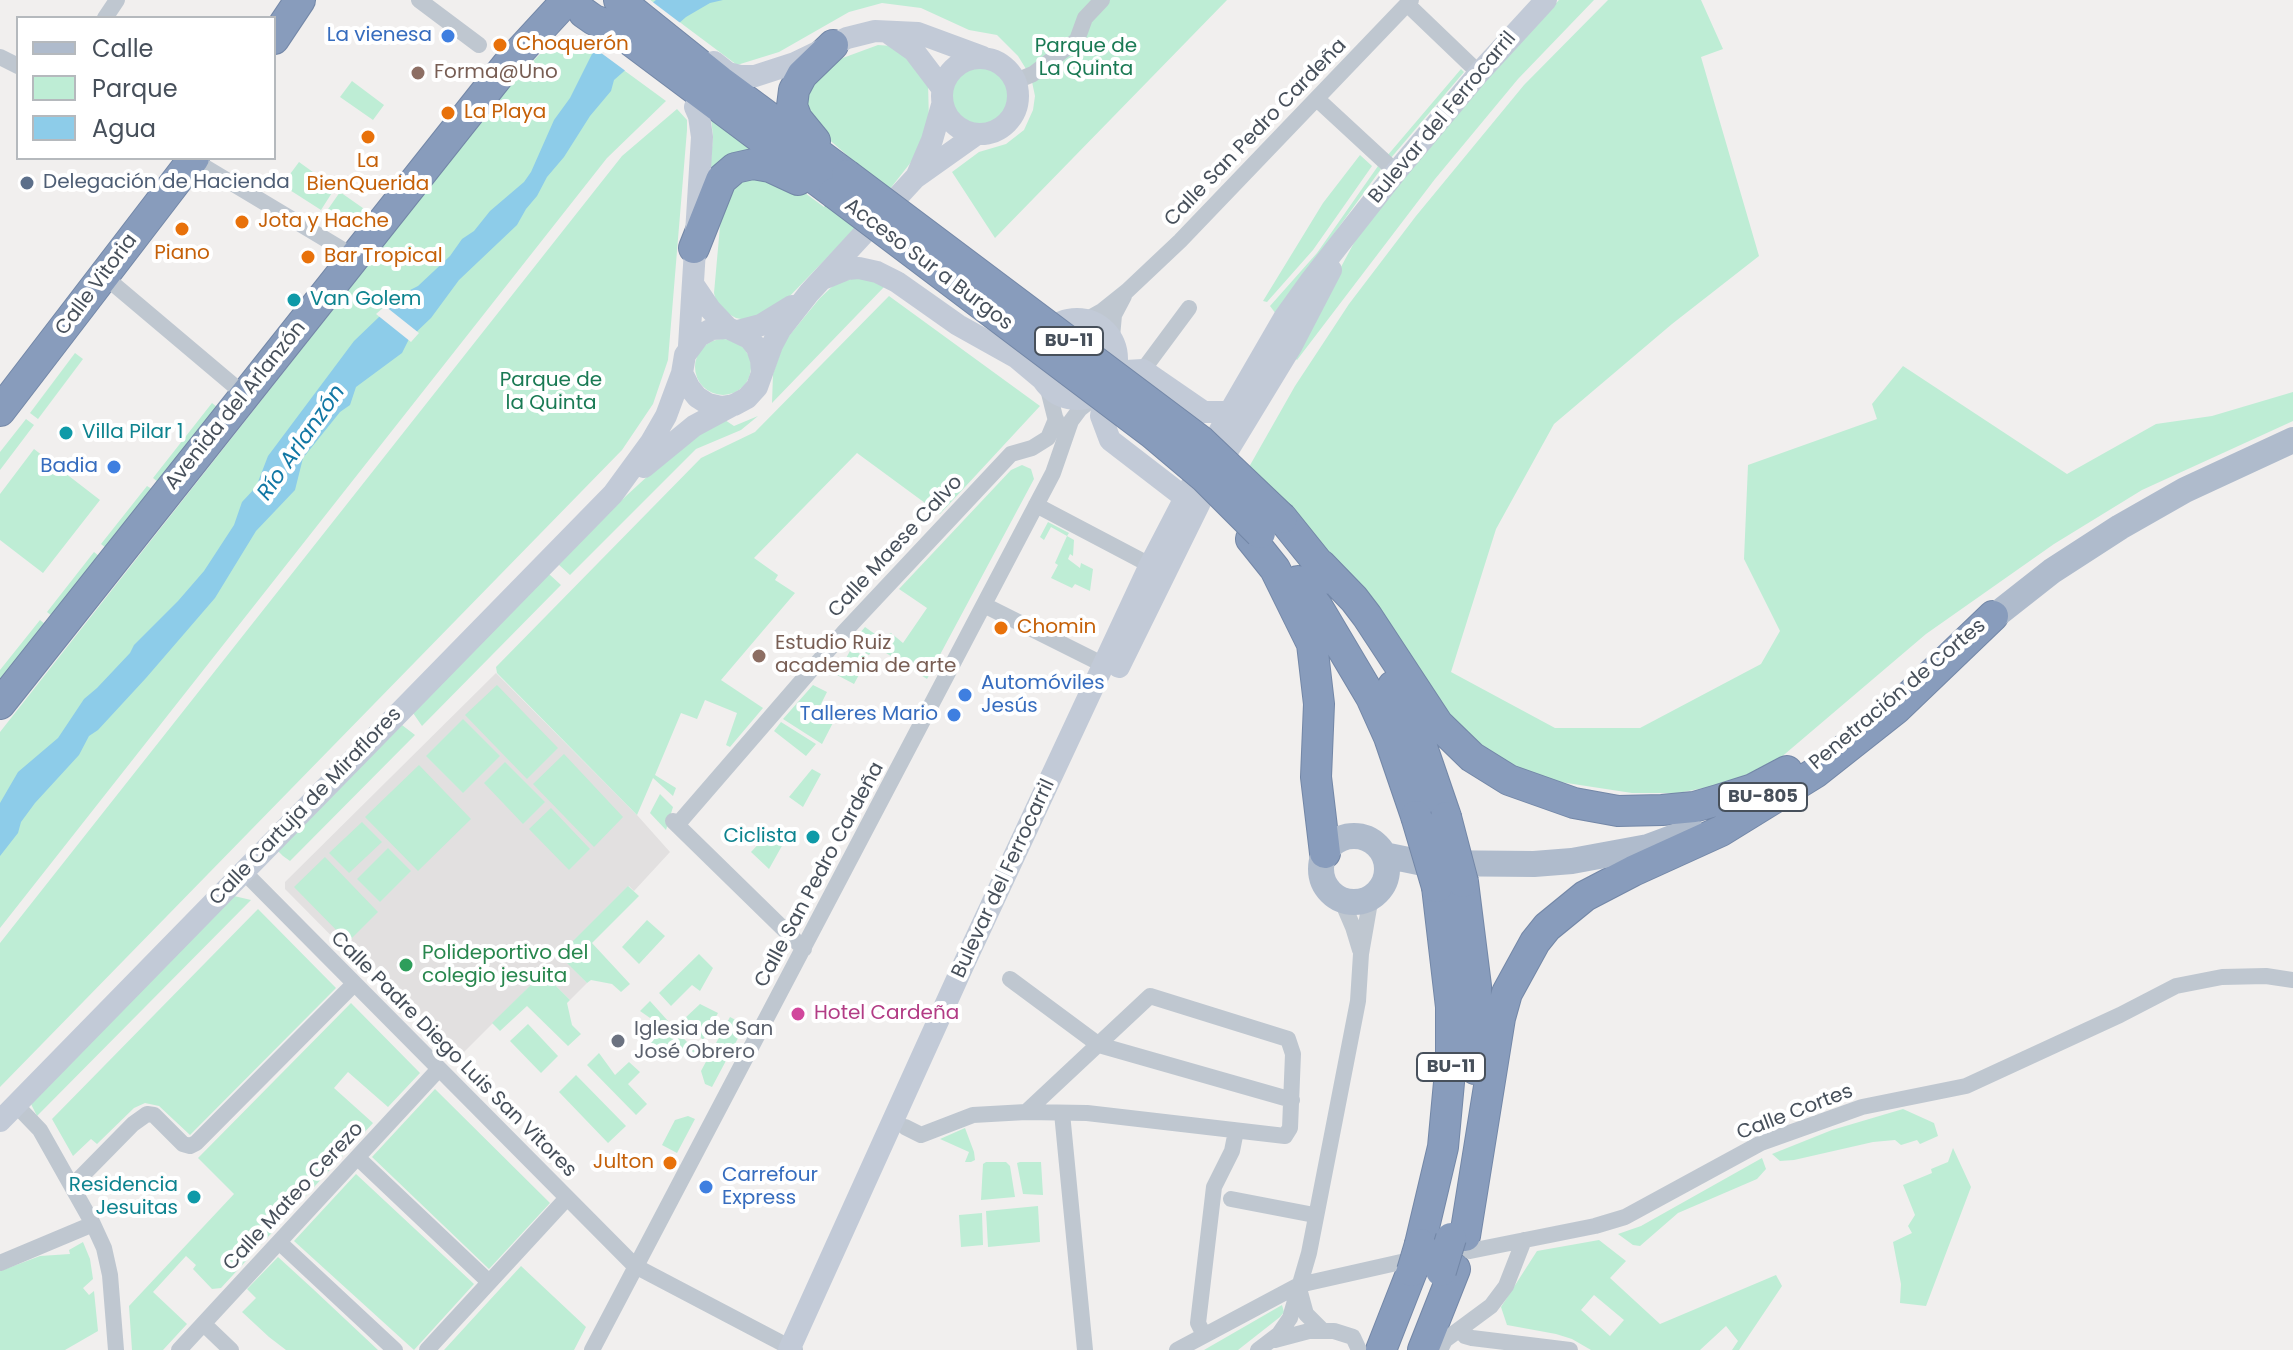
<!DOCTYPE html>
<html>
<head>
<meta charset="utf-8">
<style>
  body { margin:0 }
  #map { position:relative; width:2293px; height:1350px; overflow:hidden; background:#f1efee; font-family:Poppins,sans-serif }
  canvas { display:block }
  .legend { position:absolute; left:16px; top:16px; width:260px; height:144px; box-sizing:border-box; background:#fff; border:2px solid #b5b9bd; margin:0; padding:10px 14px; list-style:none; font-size:24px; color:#47505b }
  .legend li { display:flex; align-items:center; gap:16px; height:40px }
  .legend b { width:40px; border:2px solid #b5b9bd }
</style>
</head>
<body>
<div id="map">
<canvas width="2293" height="1350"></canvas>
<ul class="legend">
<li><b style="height:10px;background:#afbbcc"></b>Calle</li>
<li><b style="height:22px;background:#beedd5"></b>Parque</li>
<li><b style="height:22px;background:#8dcce9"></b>Agua</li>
</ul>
</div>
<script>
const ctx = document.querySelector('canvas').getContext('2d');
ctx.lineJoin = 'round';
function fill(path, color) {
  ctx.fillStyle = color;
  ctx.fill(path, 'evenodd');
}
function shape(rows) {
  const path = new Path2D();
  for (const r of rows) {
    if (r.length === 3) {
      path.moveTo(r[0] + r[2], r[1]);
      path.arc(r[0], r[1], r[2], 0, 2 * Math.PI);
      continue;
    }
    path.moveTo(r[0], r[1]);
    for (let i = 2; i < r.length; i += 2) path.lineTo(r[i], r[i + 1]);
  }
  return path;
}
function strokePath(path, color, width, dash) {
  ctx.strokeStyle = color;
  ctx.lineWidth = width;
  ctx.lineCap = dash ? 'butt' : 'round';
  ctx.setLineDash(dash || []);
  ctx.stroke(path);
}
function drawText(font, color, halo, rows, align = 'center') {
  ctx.font = font + ' Poppins,sans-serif';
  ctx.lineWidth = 8;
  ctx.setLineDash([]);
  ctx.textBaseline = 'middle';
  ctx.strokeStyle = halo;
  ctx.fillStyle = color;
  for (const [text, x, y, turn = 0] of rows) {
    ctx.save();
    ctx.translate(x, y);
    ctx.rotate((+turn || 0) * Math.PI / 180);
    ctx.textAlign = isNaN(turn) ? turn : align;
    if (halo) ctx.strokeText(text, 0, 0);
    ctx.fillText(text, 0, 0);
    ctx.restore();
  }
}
fill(shape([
  [496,673,637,815,670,852,634,891,629,886,560,955,587,983,570,1000,543,973,455,1061,285,889,285,882]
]), '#e2e0e0');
fill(shape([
  [650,0,1227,0,995,238,952,172,979,152,1006,144,1024,130,1033,110,1035,96,1031,77,1018,56,997,35,969,30,921,8,882,3,849,12,779,52,737,65],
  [1559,0,1594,0,1518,79,1435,179,1297,360,1293,356,1362,228,1494,69],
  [1608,0,1701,0,1723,49,1701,57,1759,256,1672,324,1554,424,1496,529,1451,672,1555,728,1640,728,1761,664,1780,631,1744,559,1748,465,1877,419,1872,404,1903,366,2067,474,2156,424,2212,416,2293,392,2293,421,2142,490,2054,544,1926,634,1772,765,1719,785,1678,793,1632,793,1534,778,1477,745,1419,686,1249,467,1295,386,1349,304,1416,216,1524,85],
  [564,37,577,37,584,41,666,101,607,158,0,928,0,732,513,81,540,54],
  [878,45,892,46,904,51,928,81,929,123,915,157,875,208,786,300,768,314,746,320,736,318,725,312,716,301,714,293,721,215,726,196,750,175,801,190,824,207,856,163,810,123,804,94,840,59],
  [981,96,29],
  [1461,69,1464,72,1390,159,1387,156],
  [352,81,384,105,373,120,340,97],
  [677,109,687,120,687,130,668,360,653,404,622,450,0,1087,0,943,622,156],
  [711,119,757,149,710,172,713,136],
  [1360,155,1372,166,1313,250,1267,302,1263,301,1323,203],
  [299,162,335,188,321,210,282,185],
  [1378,166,1381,169,1276,314,1270,306,1317,253],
  [340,192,370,213,360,226,349,227,326,212],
  [861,276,885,286,772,403,773,374,784,342,820,298,835,284],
  [889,296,1040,406,940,514,857,453,754,558,778,575,775,580,795,593,721,680,763,708,730,747,726,745,737,713,705,700,697,719,681,713,655,775,676,788,673,796,653,778,637,815,497,673,496,667,701,458,755,432],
  [723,367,28],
  [75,353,83,359,38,419,30,413],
  [212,403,217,407,158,482,153,478],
  [758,416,741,430,696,449,570,575,558,564,626,496,688,439,725,420,734,426],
  [26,419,34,425,0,470,0,452],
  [34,449,100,500,43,573,0,540,0,494],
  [1022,465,1031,469,1034,479,927,679,875,646,869,655,850,645,865,627,882,639,891,633,903,643,927,608,899,589,1011,470],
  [147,486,152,489,106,548,101,544],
  [1048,522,1069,533,1067,536,1074,540,1073,556,1070,554,1068,559,1080,568,1081,563,1093,569,1090,591,1075,584,1072,588,1051,578,1058,565,1055,563,1067,536,1051,527,1044,540,1040,537],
  [94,552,99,556,52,616,47,612],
  [549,574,561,585,422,726,413,713],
  [40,620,45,624,0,681,0,670],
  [851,649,868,658,854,684,837,675],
  [497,685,558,748,527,779,465,715],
  [813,685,827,692,820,706,837,715,822,744,783,719],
  [463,719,500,756,463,793,426,756],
  [781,722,816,744,806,756,774,731],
  [402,725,415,735,290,861,283,856,277,850],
  [564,754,623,817,594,847,533,784],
  [505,762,545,802,523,824,484,783],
  [419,765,471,819,418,871,365,817],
  [812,769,821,774,803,807,789,797],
  [660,794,673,807,666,830,650,813],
  [551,808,590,849,569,870,529,829],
  [362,822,382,842,349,873,329,853],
  [767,835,783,844,769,869,751,852],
  [388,848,411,871,380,902,357,879],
  [325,857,378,912,348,942,294,887],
  [628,886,639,896,592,943,630,984,621,992,612,984,591,980,587,983,559,955],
  [234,896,251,900,37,1116,31,1104],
  [258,909,336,988,190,1135,159,1106,145,1103,134,1108,97,1144,91,1139,73,1156,52,1119],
  [647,920,665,936,639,964,622,947],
  [699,954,713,968,700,991,692,985,671,1006,659,993],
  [543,973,570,1000,567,1003,572,1025,581,1034,568,1046,527,1006,500,1031,492,1023],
  [650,1001,696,1052,691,1060,672,1041,660,1052,650,1041,663,1027,640,1011],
  [351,1003,420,1073,388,1107,348,1072,334,1088,373,1123,221,1288,212,1289,193,1269,196,1265,186,1256,153,1292,187,1324,163,1350,132,1350,129,1306,234,1194,198,1158],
  [700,1004,718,1013,703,1040,684,1019],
  [730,1017,745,1025,712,1087,705,1084,701,1071],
  [528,1024,558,1056,541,1073,510,1041],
  [599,1053,615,1075,629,1062,640,1072,628,1084,647,1104,636,1115,587,1065],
  [576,1075,626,1126,608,1143,559,1092],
  [435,1089,550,1203,489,1269,372,1157],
  [1903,1109,1934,1123,1938,1136,1920,1144,1917,1140,1901,1145,1895,1140,1873,1142,1794,1160,1780,1161,1772,1154,1832,1130],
  [688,1116,695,1119,677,1153,662,1145,675,1120],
  [965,1128,974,1152,975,1160,971,1162,965,1162,969,1152,940,1139],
  [1953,1148,1971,1187,1926,1306,1900,1303,1901,1284,1893,1242,1912,1233,1908,1226,1915,1215,1903,1185,1932,1173,1931,1169,1948,1162],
  [1762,1158,1766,1169,1757,1179,1678,1213,1640,1246,1633,1245,1618,1234,1641,1226],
  [986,1162,1006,1162,1010,1166,1015,1197,981,1200,983,1164],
  [1020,1162,1041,1162,1043,1195,1023,1194,1017,1163],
  [356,1174,474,1284,414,1350,294,1241],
  [1038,1206,1040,1242,988,1247,986,1211],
  [982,1213,983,1245,961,1247,959,1215],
  [1599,1240,1626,1261,1610,1278,1660,1324,1776,1275,1782,1286,1739,1350,1732,1350,1738,1341,1726,1326,1700,1350,1591,1350,1572,1339,1556,1334,1507,1325,1501,1307,1537,1251],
  [1594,1295,1624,1320,1610,1336,1581,1310],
  [83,1242,90,1259,93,1279,83,1288,89,1295,94,1291,98,1331,65,1350,0,1350,0,1271,40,1256,70,1254,69,1250],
  [278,1257,313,1289,378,1350,286,1350,269,1337,242,1312,256,1298,247,1289],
  [521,1266,586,1327,574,1350,444,1350],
  [1282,1305,1284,1312,1280,1317,1238,1350,1204,1350]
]), '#beedd5');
fill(shape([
  [656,0,723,0,710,3,686,17,614,80,611,91,590,116,564,157,547,177,537,196,526,209,517,225,459,280,431,318,409,339,402,353,356,387,350,405,340,412,303,458,295,490,256,531,215,598,146,678,98,730,89,736,79,755,35,803,21,822,18,833,0,856,0,803,18,772,58,738,84,699,97,688,130,653,134,645,178,601,204,571,234,525,242,502,256,487,268,456,354,341,404,293,418,286,450,256,462,239,474,231,490,211,524,182,531,172,554,120,570,98,594,50]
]), '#8dcce9');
fill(shape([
  [650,0,683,25,627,72,593,47],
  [385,306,419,333,411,342,376,314]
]), '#f1efee');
const highway = shape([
  [619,0,720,81,847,175],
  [584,13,594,20,611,26,834,193],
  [274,39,300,0],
  [815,141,797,119,792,106,794,90,802,75,833,45],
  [694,248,721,180,735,168,753,164,770,167,798,180],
  [0,411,194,158],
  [1282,518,1331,579],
  [1251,539,1275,569,1312,644,1319,704,1316,777,1325,853],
  [1321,565,1354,599,1367,616,1438,724,1472,757,1509,780,1574,803,1618,811,1662,810,1694,807,1718,800,1753,789,1787,771],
  [1298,581,1317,606,1371,697,1389,737,1416,816],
  [1393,686,1421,744,1446,817],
  [0,704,507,65,567,0],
  [1463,882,1476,986,1475,1069],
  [1465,1236,1500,1018,1507,993,1535,942,1547,927,1585,896,1633,871,1721,831,1815,773,1896,709,1993,616],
  [1420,1244,1443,1147,1451,1061,1451,1007,1437,887],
  [1381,1350,1412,1271],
  [1423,1350,1455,1269]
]);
strokePath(highway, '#7387a7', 32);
strokePath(shape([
  [419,0,479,45],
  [1407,4,1479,73],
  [105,18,117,0],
  [0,57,18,66],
  [1016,81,1033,74,1077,40,1085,18,1102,0],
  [1317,99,1396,172],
  [190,158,355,257],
  [104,276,245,395],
  [1086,320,1102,311,1127,291,1180,241,1411,0],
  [1112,337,1114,315,1124,296],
  [1143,370,1189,308],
  [1047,385,1058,429],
  [1036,505,1150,565],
  [984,605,1104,665],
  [673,821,804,949],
  [677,825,844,632,1011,454,1032,448,1048,438,1056,419],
  [243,871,635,1266,795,1350],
  [1341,899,1353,927,1360,950],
  [1010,979,1099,1045,1292,1100],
  [16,1105,40,1130,93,1224,104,1248,110,1275,116,1350],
  [1062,1113,1085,1350],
  [905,1127,921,1135,973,1115,1026,1112,1087,1113,1285,1136,1290,1128,1293,1054,1288,1039,1150,996,1026,1112],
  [358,1158,489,1282],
  [72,1186,133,1124,147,1114,154,1115,183,1144,190,1146,196,1143,354,984],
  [1231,1199,1309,1214],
  [279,1242,395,1350],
  [1470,1251,1595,1226,1625,1217,1761,1143,1862,1107,1966,1086,2120,1015,2176,986,2222,977,2266,976,2293,980],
  [0,1263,93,1224],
  [1300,1292,1306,1314,1322,1330],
  [209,1329,231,1350],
  [1461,1330,1465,1336,1472,1338,1570,1350],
  [1204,1335,1198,1323,1214,1187,1232,1151,1236,1131],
  [1275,1340,1309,1331,1334,1331,1353,1337,1359,1350],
  [179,1350,438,1070],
  [427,1350,567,1198],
  [592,1350,1053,473,1071,421,1080,409,1099,394],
  [1177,1350,1299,1285,1401,1262],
  [1258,1350,1279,1334,1290,1318,1309,1253,1358,1001,1361,954,1369,908,1374,895],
  [1440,1350,1445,1340,1491,1306,1506,1286,1524,1240]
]), '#bfc7d0', 16);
strokePath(shape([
  [887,32,914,51,942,88],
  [980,96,38],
  [714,62,728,73,740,76,755,76,795,63,847,38,875,31,918,33,983,57],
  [917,175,932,140,942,105],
  [825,278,847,269,859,268,877,272,897,282,958,325,1017,358,1042,379],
  [693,284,710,309,728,328],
  [1077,359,40],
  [738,331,761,325,792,306],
  [689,346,702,137,699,116,695,107],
  [762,373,761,360,757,348,749,338,728,328,712,329,699,336,685,355,682,373,689,387,697,397,708,404,721,407,734,405,747,398,757,387,772,345,780,330,809,293,915,178,977,134],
  [1112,380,1126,371,1143,370,1204,412,1239,412],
  [1105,389,1101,416,1110,440,1184,497],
  [644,467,694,426,733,405],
  [1119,667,1216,470,1292,345,1331,270],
  [0,1121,613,494,651,442,666,416,682,373],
  [789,1350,962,968,1150,565,1229,413,1284,318,1312,279,1396,172,1479,73,1546,0]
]), '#c2cad7', 22);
strokePath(shape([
  [1977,630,2052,571,2120,527,2185,490,2293,440],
  [1354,869,33],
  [1384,855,1423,863,1534,864,1572,861,1648,847,1691,831]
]), '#afbbcc', 26);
strokePath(highway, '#889cbc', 30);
const highwayBridge = shape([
  [847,175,1201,441,1282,518],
  [834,193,1153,434,1204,477,1260,533],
  [1416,816,1437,887],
  [1446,817,1463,882],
  [1412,1271,1420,1244],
  [1441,1271,1451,1238]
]);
strokePath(highwayBridge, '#7387a7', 32, []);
strokePath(highwayBridge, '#889cbc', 30);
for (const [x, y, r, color] of [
  [448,36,8,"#3f7fe0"],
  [500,45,8,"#e8710a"],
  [418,73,8,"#8d6e63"],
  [448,113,8,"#e8710a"],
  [368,137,8,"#e8710a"],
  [27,183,8,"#5c6f8a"],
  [242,222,8,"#e8710a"],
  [182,229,8,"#e8710a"],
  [308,257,8,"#e8710a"],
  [294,300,8,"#0f9aa8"],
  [66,433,8,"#0f9aa8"],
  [114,467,8,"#3f7fe0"],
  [1001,628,8,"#e8710a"],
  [759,656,8,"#8d6e63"],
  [965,695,8,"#3f7fe0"],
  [954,715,8,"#3f7fe0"],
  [813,837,8,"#0f9aa8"],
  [406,965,8,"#2e9e5b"],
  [798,1014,8,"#d1479c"],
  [618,1041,8,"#6b7280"],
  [670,1163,8,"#e8710a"],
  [706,1187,8,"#3f7fe0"],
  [194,1197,8,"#0f9aa8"]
]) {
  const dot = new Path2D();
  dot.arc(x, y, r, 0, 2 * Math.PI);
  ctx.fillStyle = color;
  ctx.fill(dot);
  strokePath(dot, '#fff', 3);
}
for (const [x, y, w] of [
  [1069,341,68],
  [1763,797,88],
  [1451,1067,68]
]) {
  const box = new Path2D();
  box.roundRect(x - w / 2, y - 14, w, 28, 6);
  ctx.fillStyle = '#fff';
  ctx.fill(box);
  strokePath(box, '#47505b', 2);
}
drawText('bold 18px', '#47505b', null, [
  ["BU-11",1069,341],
  ["BU-805",1763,797],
  ["BU-11",1451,1067]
]);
drawText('20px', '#366cbe', '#fff', [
  ["La vienesa",432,36],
  ["Badia",98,467],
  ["Automóviles",981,684,"left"],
  ["Jesús",981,707,"left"],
  ["Talleres Mario",938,715],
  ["Carrefour",722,1176,"left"],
  ["Express",722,1199,"left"]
], 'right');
drawText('20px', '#c56008', '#fff', [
  ["Choquerón",516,45],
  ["La Playa",464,113],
  ["La",368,162,"center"],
  ["BienQuerida",368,185,"center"],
  ["Jota y Hache",258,222],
  ["Piano",182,254,"center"],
  ["Bar Tropical",324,257],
  ["Chomin",1017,628],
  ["Julton",654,1163,"right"]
], 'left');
drawText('20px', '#1a7a54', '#fff', [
  ["Parque de",1086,47],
  ["La Quinta",1086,70],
  ["Parque de",551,381],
  ["la Quinta",551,404]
]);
drawText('20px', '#785e54', '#fff', [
  ["Forma@Uno",434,73],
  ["Estudio Ruiz",775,644],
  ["academia de arte",775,667]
], 'left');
drawText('20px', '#47505b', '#fff', [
  ["Bulevar del Ferrocarril",1443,118,-50],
  ["Calle San Pedro Cardeña",1256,133,-46],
  ["Acceso Sur a Burgos",928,265,37],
  ["Calle Vitoria",97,285,-53],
  ["Avenida del Arlanzón",236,406,-51],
  ["Calle Maese Calvo",896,547,-47],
  ["Penetración de Cortes",1898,695,-40],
  ["Calle Cartuja de Miraflores",306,807,-46],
  ["Calle San Pedro Cardeña",820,875,-62],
  ["Bulevar del Ferrocarril",1004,879,-65],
  ["Calle Padre Diego Luis San Vitores",453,1055,45],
  ["Calle Cortes",1795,1113,-21],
  ["Calle Mateo Cerezo",294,1197,-47]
]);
drawText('20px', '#4e5e75', '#fff', [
  ["Delegación de Hacienda",43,183]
], 'left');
drawText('20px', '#0d838f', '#fff', [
  ["Van Golem",310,300],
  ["Villa Pilar 1",82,433],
  ["Ciclista",797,837,"right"],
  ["Residencia",178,1186,"right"],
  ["Jesuitas",178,1209,"right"]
], 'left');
drawText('20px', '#27864d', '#fff', [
  ["Polideportivo del",422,954],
  ["colegio jesuita",422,977]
], 'left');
drawText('20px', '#b23c85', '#fff', [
  ["Hotel Cardeña",814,1014]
], 'left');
drawText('20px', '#5b616d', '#fff', [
  ["Iglesia de San",634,1030],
  ["José Obrero",634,1053]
], 'left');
drawText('italic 22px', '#1177a4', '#fff', [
  ["Río Arlanzón",302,443,-55]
]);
</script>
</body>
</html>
